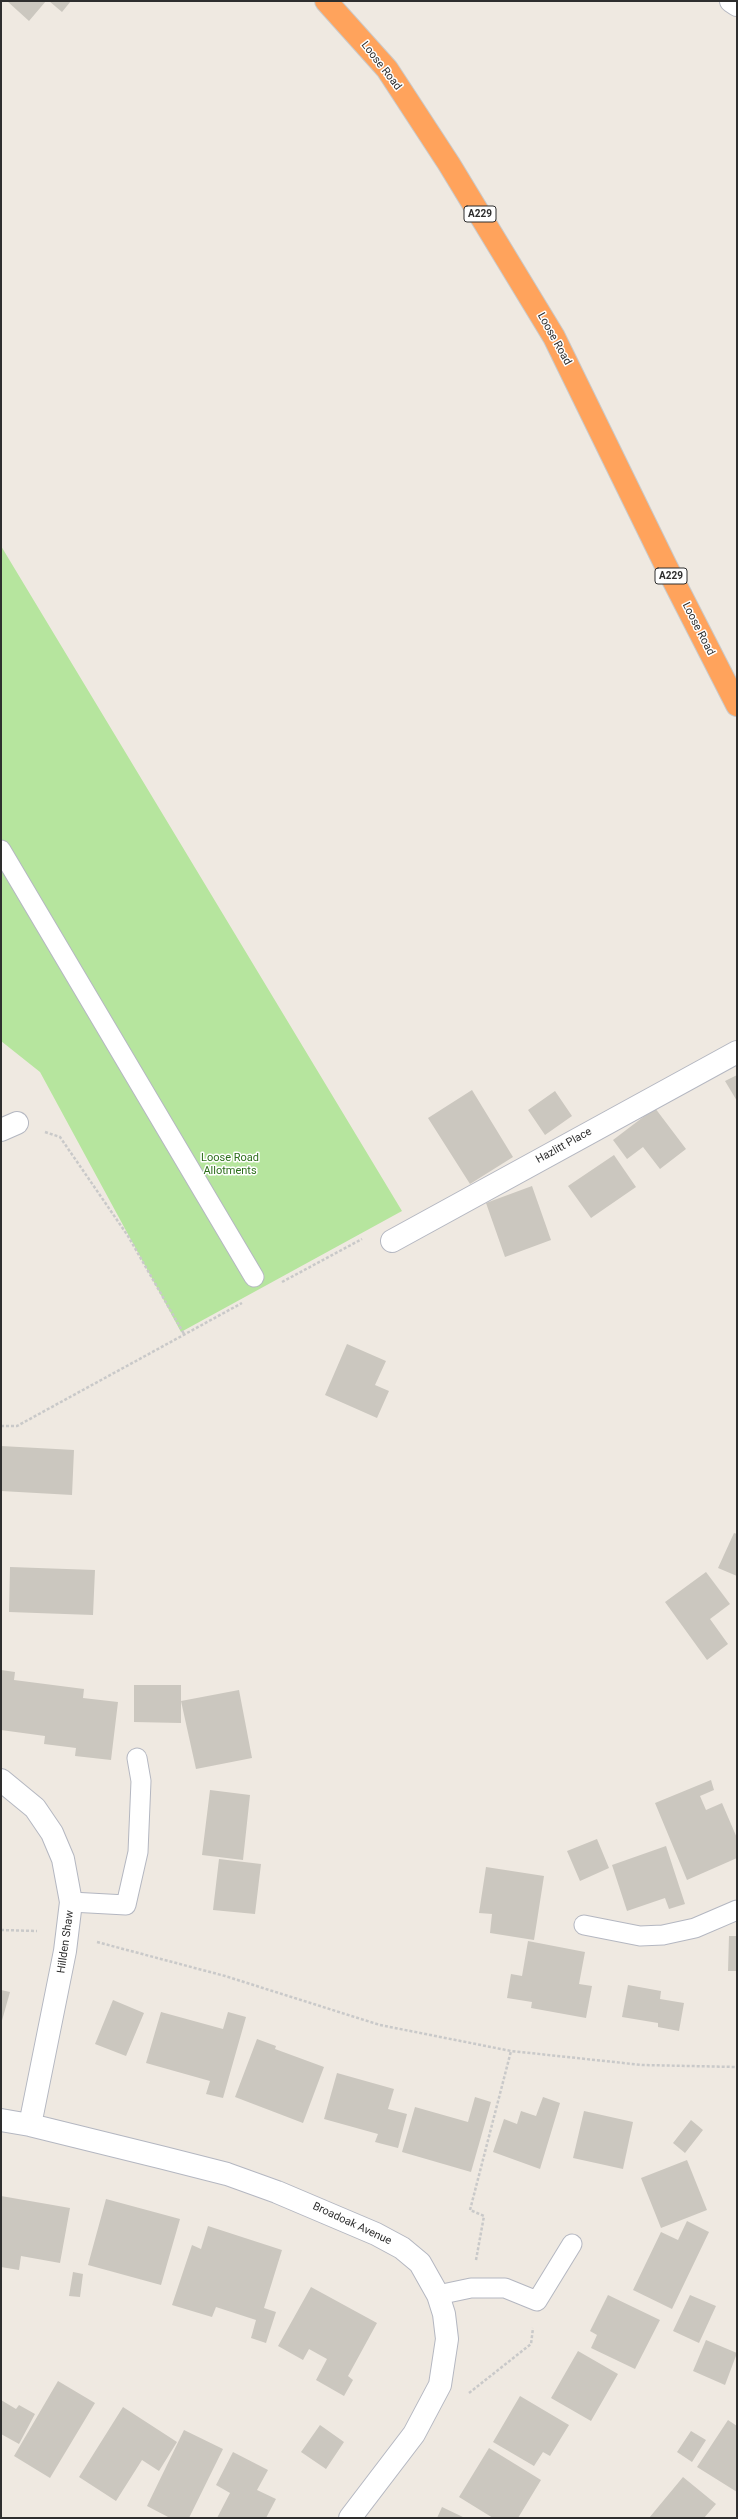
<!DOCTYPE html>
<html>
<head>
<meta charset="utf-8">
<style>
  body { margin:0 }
  #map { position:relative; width:738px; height:2519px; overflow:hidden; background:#efe9e1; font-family:Roboto,sans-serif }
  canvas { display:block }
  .frame { position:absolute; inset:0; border:2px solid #2e2e2e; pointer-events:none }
</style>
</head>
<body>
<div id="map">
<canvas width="738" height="2519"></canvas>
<div class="frame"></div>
</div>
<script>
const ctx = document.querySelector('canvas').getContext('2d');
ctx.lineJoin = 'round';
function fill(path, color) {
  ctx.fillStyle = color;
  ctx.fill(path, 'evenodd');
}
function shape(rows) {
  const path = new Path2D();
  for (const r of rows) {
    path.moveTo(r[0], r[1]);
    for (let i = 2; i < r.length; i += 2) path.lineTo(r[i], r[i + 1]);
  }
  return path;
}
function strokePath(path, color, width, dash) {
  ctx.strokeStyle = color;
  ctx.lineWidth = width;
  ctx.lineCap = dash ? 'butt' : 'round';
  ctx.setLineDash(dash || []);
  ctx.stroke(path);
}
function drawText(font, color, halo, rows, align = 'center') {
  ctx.font = font + ' Roboto,sans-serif';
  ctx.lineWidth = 3;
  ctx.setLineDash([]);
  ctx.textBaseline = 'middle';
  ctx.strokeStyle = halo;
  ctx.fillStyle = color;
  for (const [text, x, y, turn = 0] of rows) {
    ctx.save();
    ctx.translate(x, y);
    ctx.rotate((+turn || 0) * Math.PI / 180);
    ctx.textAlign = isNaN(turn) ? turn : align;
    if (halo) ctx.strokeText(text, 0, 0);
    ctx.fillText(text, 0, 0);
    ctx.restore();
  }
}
fill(shape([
  [1,546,402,1211,181,1332,40,1072,1,1041]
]), '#b6e59e');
fill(shape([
  [7,1,46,1,29,21],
  [49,1,71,1,62,12],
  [737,1075,737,1101,725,1081],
  [472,1090,513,1157,470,1184,428,1118],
  [555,1091,572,1116,545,1135,528,1110],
  [655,1108,686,1149,660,1169,643,1147,627,1159,613,1140],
  [614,1155,636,1187,591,1218,568,1186],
  [532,1186,551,1240,505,1257,486,1203],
  [347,1344,386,1361,375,1385,389,1391,377,1418,325,1395],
  [1,1446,74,1450,72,1495,1,1491],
  [734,1533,737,1534,737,1576,718,1568],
  [10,1567,95,1570,93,1615,9,1612],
  [706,1572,730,1604,710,1619,728,1644,707,1660,665,1602],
  [1,1670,15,1672,14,1680,84,1689,83,1698,118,1702,111,1760,75,1756,76,1748,44,1744,45,1736,1,1730],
  [134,1685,181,1685,181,1723,134,1722],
  [239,1690,252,1758,196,1769,181,1701],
  [711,1780,714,1790,700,1796,706,1810,722,1803,737,1838,737,1858,687,1880,655,1803],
  [210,1790,250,1795,243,1860,202,1855],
  [597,1839,609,1868,580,1881,567,1851],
  [666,1846,685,1904,669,1909,665,1898,627,1911,612,1865],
  [219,1859,261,1864,255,1914,213,1910],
  [486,1867,544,1876,534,1940,490,1933,492,1914,479,1913],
  [729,1936,737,1936,737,1971,728,1971],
  [528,1941,585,1952,579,1984,592,1986,586,2018,531,2008,532,2002,507,1998,511,1974,522,1976],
  [628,1985,661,1991,660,1999,684,2003,679,2031,658,2027,658,2023,622,2017],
  [1,1990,10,1992,1,2024],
  [113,2000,144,2013,126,2056,95,2044],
  [161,2012,223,2029,228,2012,246,2017,223,2098,206,2094,210,2081,146,2063],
  [257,2039,276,2046,275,2049,324,2067,303,2123,235,2097],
  [337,2073,394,2089,388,2109,407,2114,398,2148,375,2142,378,2134,324,2119],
  [475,2097,491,2102,471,2172,402,2152,415,2107,468,2122],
  [543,2097,560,2103,540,2169,493,2152,504,2119,517,2124,521,2111,536,2116],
  [584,2111,633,2122,623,2169,573,2158],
  [691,2120,703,2130,685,2153,673,2143],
  [687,2160,707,2210,661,2228,641,2178],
  [1,2196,70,2208,60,2263,21,2256,19,2270,1,2267],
  [106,2199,180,2219,161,2285,88,2265],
  [687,2221,709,2232,672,2309,633,2290,661,2232,678,2240],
  [208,2226,282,2250,264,2308,276,2312,266,2343,251,2338,256,2320,216,2307,212,2317,172,2305,192,2245,201,2249],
  [73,2272,83,2274,80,2297,69,2296],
  [311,2287,377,2323,348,2376,353,2380,344,2396,316,2380,327,2359,309,2349,303,2360,278,2346],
  [608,2295,660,2320,635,2369,591,2348,597,2335,590,2331],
  [690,2295,716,2306,699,2343,673,2331],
  [706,2340,737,2353,725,2385,693,2371],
  [578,2351,618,2374,591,2421,551,2398],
  [58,2381,95,2403,50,2478,14,2456],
  [520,2396,569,2425,550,2456,543,2452,534,2466,493,2442],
  [1,2400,16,2409,19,2405,35,2414,19,2444,1,2434],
  [123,2407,177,2442,159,2471,142,2460,116,2501,79,2477],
  [728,2420,737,2426,737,2492,697,2467],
  [320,2425,344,2442,326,2469,301,2452],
  [184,2430,223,2449,189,2518,170,2518,147,2506],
  [691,2431,706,2440,692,2462,677,2452],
  [489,2448,541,2480,518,2518,493,2518,459,2497],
  [233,2452,268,2470,257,2490,276,2499,266,2518,217,2518,230,2493,216,2485],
  [683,2477,716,2504,704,2518,649,2518],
  [442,2507,465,2518,437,2518]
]), '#cbc7bf');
const lane = shape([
  [1,850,254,1277],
  [71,1902,126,1905,138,1852,141,1781,137,1758],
  [584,1925,640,1936,663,1935,695,1928,737,1910],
  [438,2295,471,2288,505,2288,537,2301,572,2244]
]);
const street = shape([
  [731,1,737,5],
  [1,1130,17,1123],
  [392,1241,737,1052],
  [1,1780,35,1808,52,1833,63,1859,71,1902,65,1951,30,2125],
  [1,2120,30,2125,164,2158,227,2174,277,2192,376,2234,402,2248,420,2263,438,2295,444,2314,447,2339,440,2385,414,2434,350,2518]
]);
const highway = shape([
  [326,1,387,69,449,164,554,337,666,566,737,705]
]);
strokePath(lane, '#b4b7c1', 21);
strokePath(street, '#b4b7c1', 24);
strokePath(highway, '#c9c9c9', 24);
strokePath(shape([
  [45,1132,60,1137,128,1236,184,1334],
  [282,1282,362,1239],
  [1,1426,17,1426,242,1303],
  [1,1930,37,1931],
  [97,1942,225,1976,380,2025,511,2051,642,2065,737,2067],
  [476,2260,484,2216,470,2210,511,2051],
  [469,2393,531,2344,533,2328]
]), '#c9c9c9', 2.5, [3, 2]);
strokePath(lane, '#fff', 19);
strokePath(street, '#fff', 22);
strokePath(highway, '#ffa35c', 22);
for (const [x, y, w] of [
  [480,214,32],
  [671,576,32]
]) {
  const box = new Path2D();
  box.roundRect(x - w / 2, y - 8, w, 16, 3);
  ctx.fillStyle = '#fff';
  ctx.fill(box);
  strokePath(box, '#2e2e2e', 1);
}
drawText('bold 10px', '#2e2e2e', null, [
  ["A229",480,214],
  ["A229",671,576]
]);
drawText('11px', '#2e2e2e', '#fff', [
  ["Loose Road",381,66,52],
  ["Loose Road",554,339,61],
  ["Loose Road",698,629,63],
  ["Hazlitt Place",564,1146,-29],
  ["Hillden Shaw",66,1942,-82],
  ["Broadoak Avenue",352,2224,25]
]);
drawText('11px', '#2c6e1b', '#fff', [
  ["Loose Road",230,1158],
  ["Allotments",230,1171]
]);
</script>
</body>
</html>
